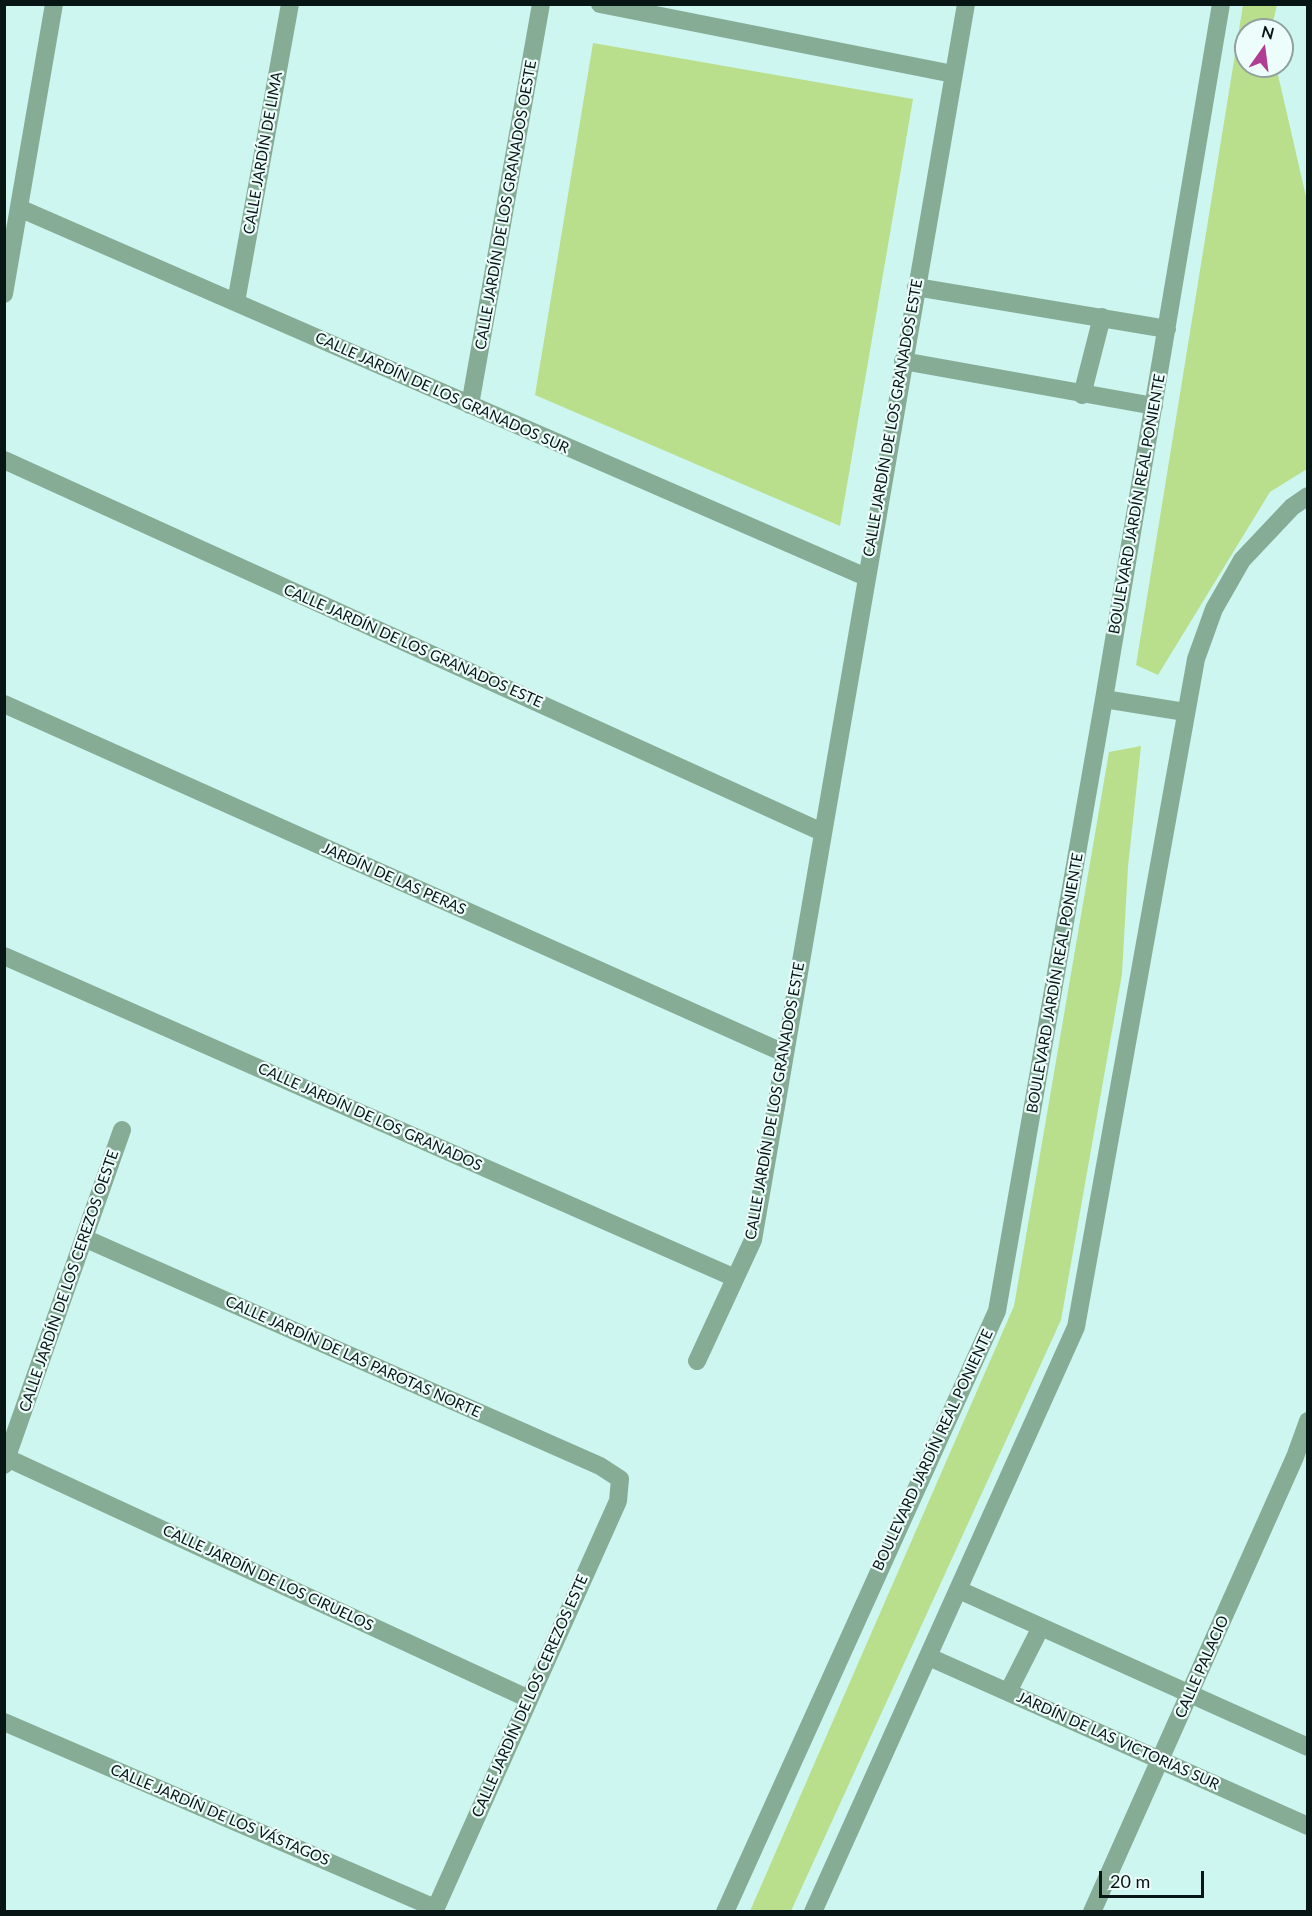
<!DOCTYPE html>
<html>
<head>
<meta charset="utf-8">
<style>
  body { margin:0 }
  #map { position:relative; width:1312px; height:1916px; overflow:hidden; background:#cdf6f1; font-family:Lato,sans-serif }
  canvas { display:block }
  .frame { position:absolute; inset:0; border:6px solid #071614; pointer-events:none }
  .north { position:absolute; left:1234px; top:18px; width:60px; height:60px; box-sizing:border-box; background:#edfdfb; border:2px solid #91a19f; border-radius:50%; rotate:14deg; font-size:16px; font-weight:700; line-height:24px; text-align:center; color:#071614 }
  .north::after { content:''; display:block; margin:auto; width:21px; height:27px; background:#b03c94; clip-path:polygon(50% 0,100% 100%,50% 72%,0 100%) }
  .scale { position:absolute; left:1099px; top:1871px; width:105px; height:27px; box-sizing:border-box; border:3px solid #071614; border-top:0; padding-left:8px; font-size:18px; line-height:21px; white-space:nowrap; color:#071614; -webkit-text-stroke:4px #edfdfb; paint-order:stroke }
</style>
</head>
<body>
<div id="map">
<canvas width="1312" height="1916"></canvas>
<div class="frame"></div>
<div class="north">N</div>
<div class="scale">20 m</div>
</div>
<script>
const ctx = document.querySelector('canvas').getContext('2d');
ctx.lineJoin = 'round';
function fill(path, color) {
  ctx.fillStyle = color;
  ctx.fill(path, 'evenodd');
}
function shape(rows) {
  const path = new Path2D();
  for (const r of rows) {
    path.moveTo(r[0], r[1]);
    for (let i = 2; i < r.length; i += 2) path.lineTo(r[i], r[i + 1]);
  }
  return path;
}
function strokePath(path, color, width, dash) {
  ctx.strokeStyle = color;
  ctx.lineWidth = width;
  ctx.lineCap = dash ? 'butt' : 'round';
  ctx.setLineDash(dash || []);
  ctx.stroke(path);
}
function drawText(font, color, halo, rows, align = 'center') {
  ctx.font = font + ' Lato,sans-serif';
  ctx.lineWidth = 4.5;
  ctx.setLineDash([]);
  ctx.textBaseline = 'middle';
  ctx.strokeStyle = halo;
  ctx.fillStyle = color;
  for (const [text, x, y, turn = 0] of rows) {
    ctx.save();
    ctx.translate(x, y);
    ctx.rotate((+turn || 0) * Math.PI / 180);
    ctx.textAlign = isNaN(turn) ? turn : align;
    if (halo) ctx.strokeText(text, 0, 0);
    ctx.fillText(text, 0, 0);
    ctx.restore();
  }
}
fill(shape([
  [1243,5,1277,5,1271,30,1246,30,1246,66,1276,66,1307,201,1307,469,1270,492,1158,675,1136,665],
  [593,43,913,99,840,526,535,395],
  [1141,746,1128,867,1122,974,1061,1320,791,1911,750,1911,1014,1306,1109,752]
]), '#b9df8c');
strokePath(shape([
  [600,4,953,74],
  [19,208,866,577],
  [916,287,1167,329],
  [4,294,54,4],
  [236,302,290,4],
  [903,361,1154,406],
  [1082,395,1102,317],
  [470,405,541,4],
  [4,460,822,832],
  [1104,699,1185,712],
  [4,704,784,1053],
  [4,956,735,1278],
  [84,1238,600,1466,620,1479,618,1501,434,1912],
  [697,1361,753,1240,966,4],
  [7,1458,529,1699],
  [4,1465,122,1130],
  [959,1590,1308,1747],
  [929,1657,1308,1826],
  [1008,1692,1041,1627],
  [4,1722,435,1908],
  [725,1912,997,1311,1104,699,1221,4],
  [813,1912,1076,1327,1196,659,1214,609,1242,560,1292,507,1308,496],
  [1092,1912,1295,1457,1308,1421]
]), '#87ac96', 18);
drawText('15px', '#071614', '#edfdfb', [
  ["CALLE JARDÍN DE LIMA",263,153,-80],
  ["CALLE JARDÍN DE LOS GRANADOS OESTE",506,205,-80],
  ["CALLE JARDÍN DE LOS GRANADOS SUR",442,393,24],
  ["CALLE JARDÍN DE LOS GRANADOS ESTE",893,418,-80],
  ["BOULEVARD JARDÍN REAL PONIENTE",1137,504,-80],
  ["CALLE JARDÍN DE LOS GRANADOS ESTE",413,646,24],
  ["JARDÍN DE LAS PERAS",394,879,24],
  ["BOULEVARD JARDÍN REAL PONIENTE",1055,983,-80],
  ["CALLE JARDÍN DE LOS GRANADOS ESTE",775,1101,-80],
  ["CALLE JARDÍN DE LOS GRANADOS",370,1117,24],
  ["CALLE JARDÍN DE LOS CEREZOS OESTE",69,1281,-71],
  ["CALLE JARDÍN DE LAS PAROTAS NORTE",353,1357,24],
  ["BOULEVARD JARDÍN REAL PONIENTE",933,1450,-65],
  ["CALLE JARDÍN DE LOS CIRUELOS",268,1578,25],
  ["CALLE PALACIO",1202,1667,-66],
  ["CALLE JARDÍN DE LOS CEREZOS ESTE",530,1696,-66],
  ["JARDÍN DE LAS VICTORIAS SUR",1118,1741,24],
  ["CALLE JARDÍN DE LOS VÁSTAGOS",220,1815,23]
]);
</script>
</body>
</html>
